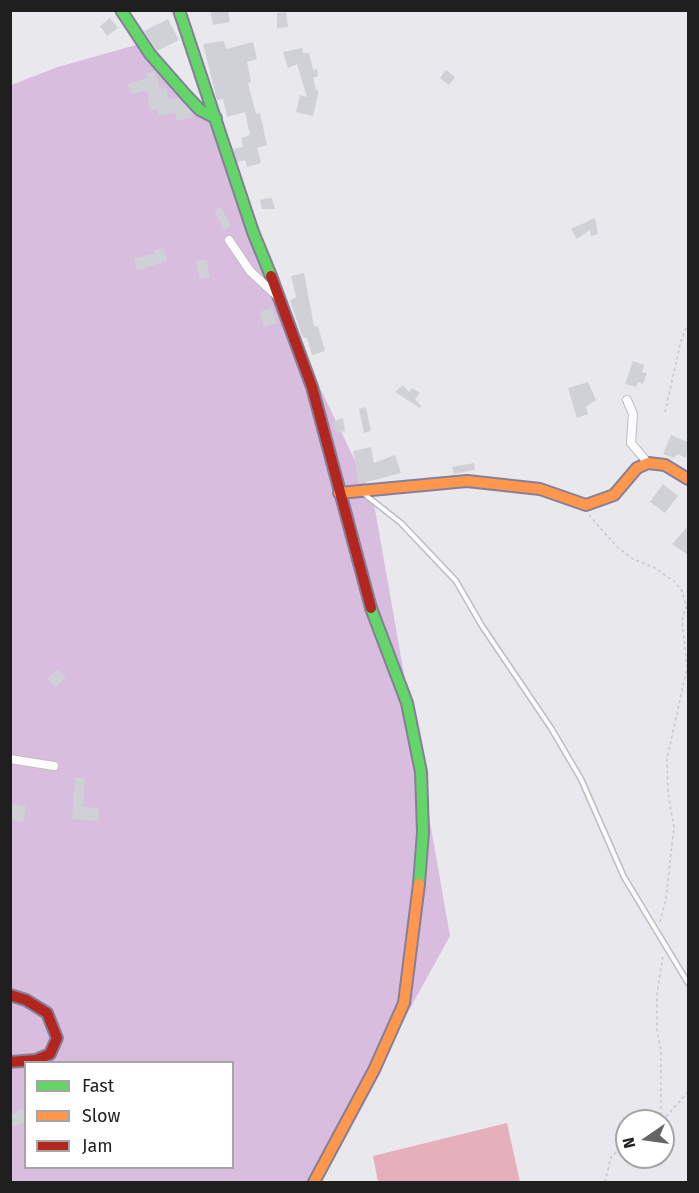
<!DOCTYPE html>
<html>
<head>
<meta charset="utf-8">
<style>
  body { margin:0 }
  #map { position:relative; width:699px; height:1193px; overflow:hidden; background:#e8e8ed; font-family:"Fira Sans",sans-serif }
  canvas { display:block }
  .frame { position:absolute; inset:0; border:12px solid #1f1f1f; pointer-events:none }
  .legend { position:absolute; left:24px; top:1061px; width:210px; height:108px; box-sizing:border-box; background:#fff; border:2px solid #a5a5a5; margin:0; padding:8px 10px; list-style:none; font-size:18px; color:#1f1f1f }
  .legend li { display:flex; align-items:center; gap:12px; height:30px }
  .legend b { width:30px; border:2px solid #a5a5a5 }
  .north { position:absolute; left:615px; top:1109px; width:60px; height:60px; box-sizing:border-box; background:#fff; border:2px solid #a5a5a5; border-radius:50%; rotate:257deg; font-size:16px; font-weight:700; line-height:24px; text-align:center; color:#1f1f1f }
  .north::after { content:''; display:block; margin:auto; width:21px; height:27px; background:#656567; clip-path:polygon(50% 0,100% 100%,50% 72%,0 100%) }
</style>
</head>
<body>
<div id="map">
<canvas width="699" height="1193"></canvas>
<div class="frame"></div>
<ul class="legend">
<li><b style="height:8px;background:#63d668"></b>Fast</li>
<li><b style="height:8px;background:#ff974d"></b>Slow</li>
<li><b style="height:8px;background:#b3261e"></b>Jam</li>
</ul>
<div class="north">N</div>
</div>
<script>
const ctx = document.querySelector('canvas').getContext('2d');
ctx.lineJoin = 'round';
function fill(path, color) {
  ctx.fillStyle = color;
  ctx.fill(path, 'evenodd');
}
function shape(rows) {
  const path = new Path2D();
  for (const r of rows) {
    path.moveTo(r[0], r[1]);
    for (let i = 2; i < r.length; i += 2) path.lineTo(r[i], r[i + 1]);
  }
  return path;
}
function strokePath(path, color, width, dash) {
  ctx.strokeStyle = color;
  ctx.lineWidth = width;
  ctx.lineCap = dash ? 'butt' : 'round';
  ctx.setLineDash(dash || []);
  ctx.stroke(path);
}
fill(shape([
  [143,43,214,118,281,307,373,498,450,936,314,1182,11,1182,11,85,58,67],
  [26,1062,232,1062,232,1168,26,1168]
]), '#d8bdde');
fill(shape([
  [507,1123,520,1182,378,1182,373,1156]
]), '#e5afbc');
fill(shape([
  [210,10,228,10,230,22,213,25],
  [286,12,288,27,277,28,277,13],
  [110,18,118,28,107,36,100,26],
  [168,19,179,40,157,51,144,31],
  [224,41,226,49,253,42,257,59,247,62,251,82,248,83,256,114,260,113,267,145,257,148,261,163,247,167,245,160,237,162,233,149,243,147,241,138,250,135,245,112,227,117,223,99,217,100,203,44],
  [302,48,303,53,309,53,313,70,317,69,318,76,313,78,316,90,319,91,313,116,296,112,300,95,307,97,297,64,288,68,283,52],
  [446,70,455,77,449,85,440,78],
  [155,71,160,89,166,88,169,100,179,98,191,111,192,117,177,121,175,113,158,116,158,109,150,111,147,91,131,94,128,84,147,78,146,73],
  [268,198,272,198,275,209,262,209,260,200],
  [221,207,231,226,224,230,214,210],
  [595,218,598,234,591,236,590,230,577,239,571,229],
  [164,248,167,261,137,271,134,258,154,254,153,251],
  [206,259,210,277,200,279,196,261],
  [304,273,314,326,318,326,325,351,312,355,307,338,303,338,290,301,296,297,291,276],
  [272,307,277,323,264,327,260,312],
  [633,361,644,365,642,372,647,373,643,384,638,382,636,387,625,384],
  [588,382,596,400,586,407,588,414,577,418,568,388],
  [403,385,409,392,412,388,420,393,415,399,421,406,420,408,395,392],
  [366,407,371,431,364,433,359,409],
  [343,418,345,431,336,433,333,421],
  [671,435,688,442,686,458,678,454,674,458,663,454],
  [371,447,374,463,395,455,401,473,359,484,353,451],
  [474,463,475,470,454,474,452,467],
  [663,484,678,496,665,513,650,502],
  [688,526,688,555,672,544],
  [58,669,66,678,55,687,47,678],
  [75,777,85,778,83,807,99,808,98,821,72,819],
  [10,803,26,806,23,822,10,820],
  [20,1108,26,1111,26,1122,10,1127,10,1114,17,1113]
]), '#d0d1d6');
const lane = shape([
  [363,493,401,523,456,581,482,626,551,728,581,779,624,877,688,983]
]);
const street = shape([
  [229,240,250,271,278,297],
  [627,400,633,414,631,443,648,463],
  [10,759,54,766]
]);
const fast = shape([
  [121,10,150,54,185,94,200,110,216,118],
  [179,10,253,232,271,276],
  [371,608,407,703,421,772,423,832,419,884]
]);
const slow = shape([
  [339,493,467,481,540,489,586,505,614,495,637,468,648,463,665,465,688,479],
  [314,1182,374,1070,404,1003,419,884]
]);
const jam = shape([
  [271,276,312,387,371,608],
  [10,995,26,1000,47,1013,57,1038,50,1054,36,1060,10,1062]
]);
strokePath(lane, '#bebec0', 7);
strokePath(street, '#bebec0', 10);
strokePath(fast, '#867f99', 14);
strokePath(slow, '#867f99', 14);
strokePath(jam, '#867f99', 14);
strokePath(shape([
  [665,412,681,341,688,323],
  [589,515,617,547,633,559,655,568,675,582,682,591,688,611],
  [660,922,666,898,674,827,668,793,667,759,687,668,682,620,686,607],
  [661,1121,661,1051,657,1029,657,993,663,955],
  [662,1121,688,1092],
  [605,1182,611,1157,627,1143]
]), '#c0cad1', 1.5, [3, 3]);
strokePath(lane, '#fcfcfc', 4);
strokePath(street, '#fcfcfc', 8);
strokePath(fast, '#63d668', 10);
strokePath(slow, '#ff974d', 10);
strokePath(jam, '#b3261e', 10);
</script>
</body>
</html>
